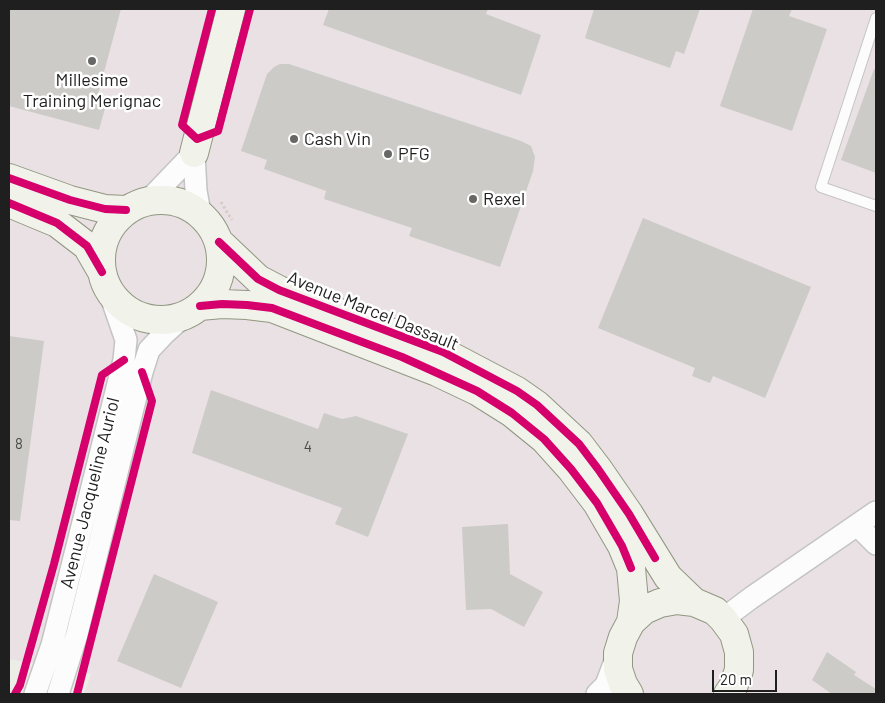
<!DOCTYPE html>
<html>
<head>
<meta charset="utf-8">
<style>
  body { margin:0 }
  #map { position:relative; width:885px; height:703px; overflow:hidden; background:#edede8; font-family:Barlow,sans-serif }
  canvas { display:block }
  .frame { position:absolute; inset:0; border:10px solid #1f1f1f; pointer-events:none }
  .scale { position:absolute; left:712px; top:670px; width:65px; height:22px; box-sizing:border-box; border:2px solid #1f1f1f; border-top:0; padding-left:6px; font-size:15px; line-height:18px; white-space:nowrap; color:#1f1f1f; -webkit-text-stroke:4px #fff; paint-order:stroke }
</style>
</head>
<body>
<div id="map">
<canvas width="885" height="703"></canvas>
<div class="frame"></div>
<div class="scale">20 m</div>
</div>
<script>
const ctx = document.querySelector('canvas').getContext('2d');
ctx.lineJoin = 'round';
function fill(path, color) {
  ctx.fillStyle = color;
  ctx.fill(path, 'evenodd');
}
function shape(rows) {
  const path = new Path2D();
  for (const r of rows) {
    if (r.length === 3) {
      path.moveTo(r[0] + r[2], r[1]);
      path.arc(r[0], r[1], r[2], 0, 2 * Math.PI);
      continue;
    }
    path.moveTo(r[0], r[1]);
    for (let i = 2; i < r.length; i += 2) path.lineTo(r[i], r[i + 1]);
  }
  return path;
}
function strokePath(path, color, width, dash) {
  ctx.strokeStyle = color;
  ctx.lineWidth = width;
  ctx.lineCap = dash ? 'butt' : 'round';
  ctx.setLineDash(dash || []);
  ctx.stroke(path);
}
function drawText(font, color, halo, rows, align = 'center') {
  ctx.font = font + ' Barlow,sans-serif';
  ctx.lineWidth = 5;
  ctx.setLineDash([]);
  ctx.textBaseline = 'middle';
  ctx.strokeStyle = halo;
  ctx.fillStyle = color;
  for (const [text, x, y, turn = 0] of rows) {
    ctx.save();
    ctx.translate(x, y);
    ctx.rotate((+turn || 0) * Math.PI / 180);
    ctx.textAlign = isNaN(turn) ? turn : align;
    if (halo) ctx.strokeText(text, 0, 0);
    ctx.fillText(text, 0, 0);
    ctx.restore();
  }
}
fill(shape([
  [9,9,876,9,876,694,84,694,91,674,9,659]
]), '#eae1e5');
fill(shape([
  [9,9,121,9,97,98,107,101,99,130,9,106],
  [329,9,488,9,486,14,541,35,521,95,323,25],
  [594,9,700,9,684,54,676,51,670,68,585,38],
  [753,9,792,9,789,16,827,29,792,131,720,106],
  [280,64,289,64,521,141,531,146,535,157,533,171,500,267,409,236,412,228,324,199,326,191,264,169,267,160,241,151,267,74,274,67],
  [874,69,876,70,876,173,841,160],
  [643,218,811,287,765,398,713,376,710,383,692,376,695,368,598,328],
  [9,336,44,341,20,521,9,520],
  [211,390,318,429,324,413,342,419,356,416,408,434,368,537,335,524,342,508,192,453],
  [508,524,510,574,543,592,524,627,491,609,466,610,462,527],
  [154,574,218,602,181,688,117,661],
  [827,652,856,672,854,675,876,689,876,694,832,694,812,680]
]), '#cccbc7');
const lane = shape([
  [876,18,821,187,876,206]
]);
const street = shape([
  [194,153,196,191,200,213],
  [148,201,194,153],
  [858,526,876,544],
  [723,619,751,598,876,512],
  [35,694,52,645,124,360,126,340,109,291],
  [58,694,77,634,142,372,149,350,164,334,184,316],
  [597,694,606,685,618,653]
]);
const secondary = shape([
  [194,153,231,9],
  [9,178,70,200,105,209,126,210],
  [161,260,60],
  [9,203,57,223,87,246,102,272],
  [219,242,258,279,279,290,443,352,517,391,537,405,579,444,598,469,629,514,668,577,694,602],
  [200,306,222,304,247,305,272,308,437,372,477,391,512,413,544,439,571,469,597,503,622,546,631,568,634,601,631,622],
  [629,694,623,684,618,669,618,653,623,637,631,622,644,610,660,603,677,600,694,602,715,611,723,619,734,634,739,652,739,670,733,687,728,694]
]);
strokePath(lane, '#c4c4c2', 12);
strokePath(street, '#c4c4c2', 24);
strokePath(secondary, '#919781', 30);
strokePath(shape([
  [221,202,232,220]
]), '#d6ccc8', 3, [2.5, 2.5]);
strokePath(lane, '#fcfcfc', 10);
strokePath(street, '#fcfcfc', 21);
strokePath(secondary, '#f1f3eb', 28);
strokePath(shape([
  [212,9,182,125,197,139,218,131,250,9],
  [9,178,70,200,105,209,126,210],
  [9,203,57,223,87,246,102,272],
  [219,242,258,279,279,290,443,352,517,391,537,405,579,444,598,469,629,514,655,558],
  [200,306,222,304,247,305,272,308,402,357,477,391,512,413,544,439,571,469,597,503,622,546,631,568],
  [15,694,20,685,54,564,102,375,124,360],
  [77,694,152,401,142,372]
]), '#d6006c', 8);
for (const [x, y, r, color] of [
  [92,61,5,"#676765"],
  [294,139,5,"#676765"],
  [388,154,5,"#676765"],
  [473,199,5,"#676765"]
]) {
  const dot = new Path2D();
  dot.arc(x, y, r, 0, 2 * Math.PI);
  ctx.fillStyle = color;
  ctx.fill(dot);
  strokePath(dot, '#fff', 2);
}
drawText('15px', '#4a4a49', null, [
  ["8",19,444],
  ["4",308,447]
]);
drawText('18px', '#1f1f1f', '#fff', [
  ["Millesime",92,80,"center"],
  ["Training Merignac",92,101,"center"],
  ["Cash Vin",304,139],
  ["PFG",398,154],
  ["Rexel",483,199]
], 'left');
drawText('18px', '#1f1f1f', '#fff', [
  ["Avenue Marcel Dassault",373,311,22],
  ["Avenue Jacqueline Auriol",90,493,-76]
]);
</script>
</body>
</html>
